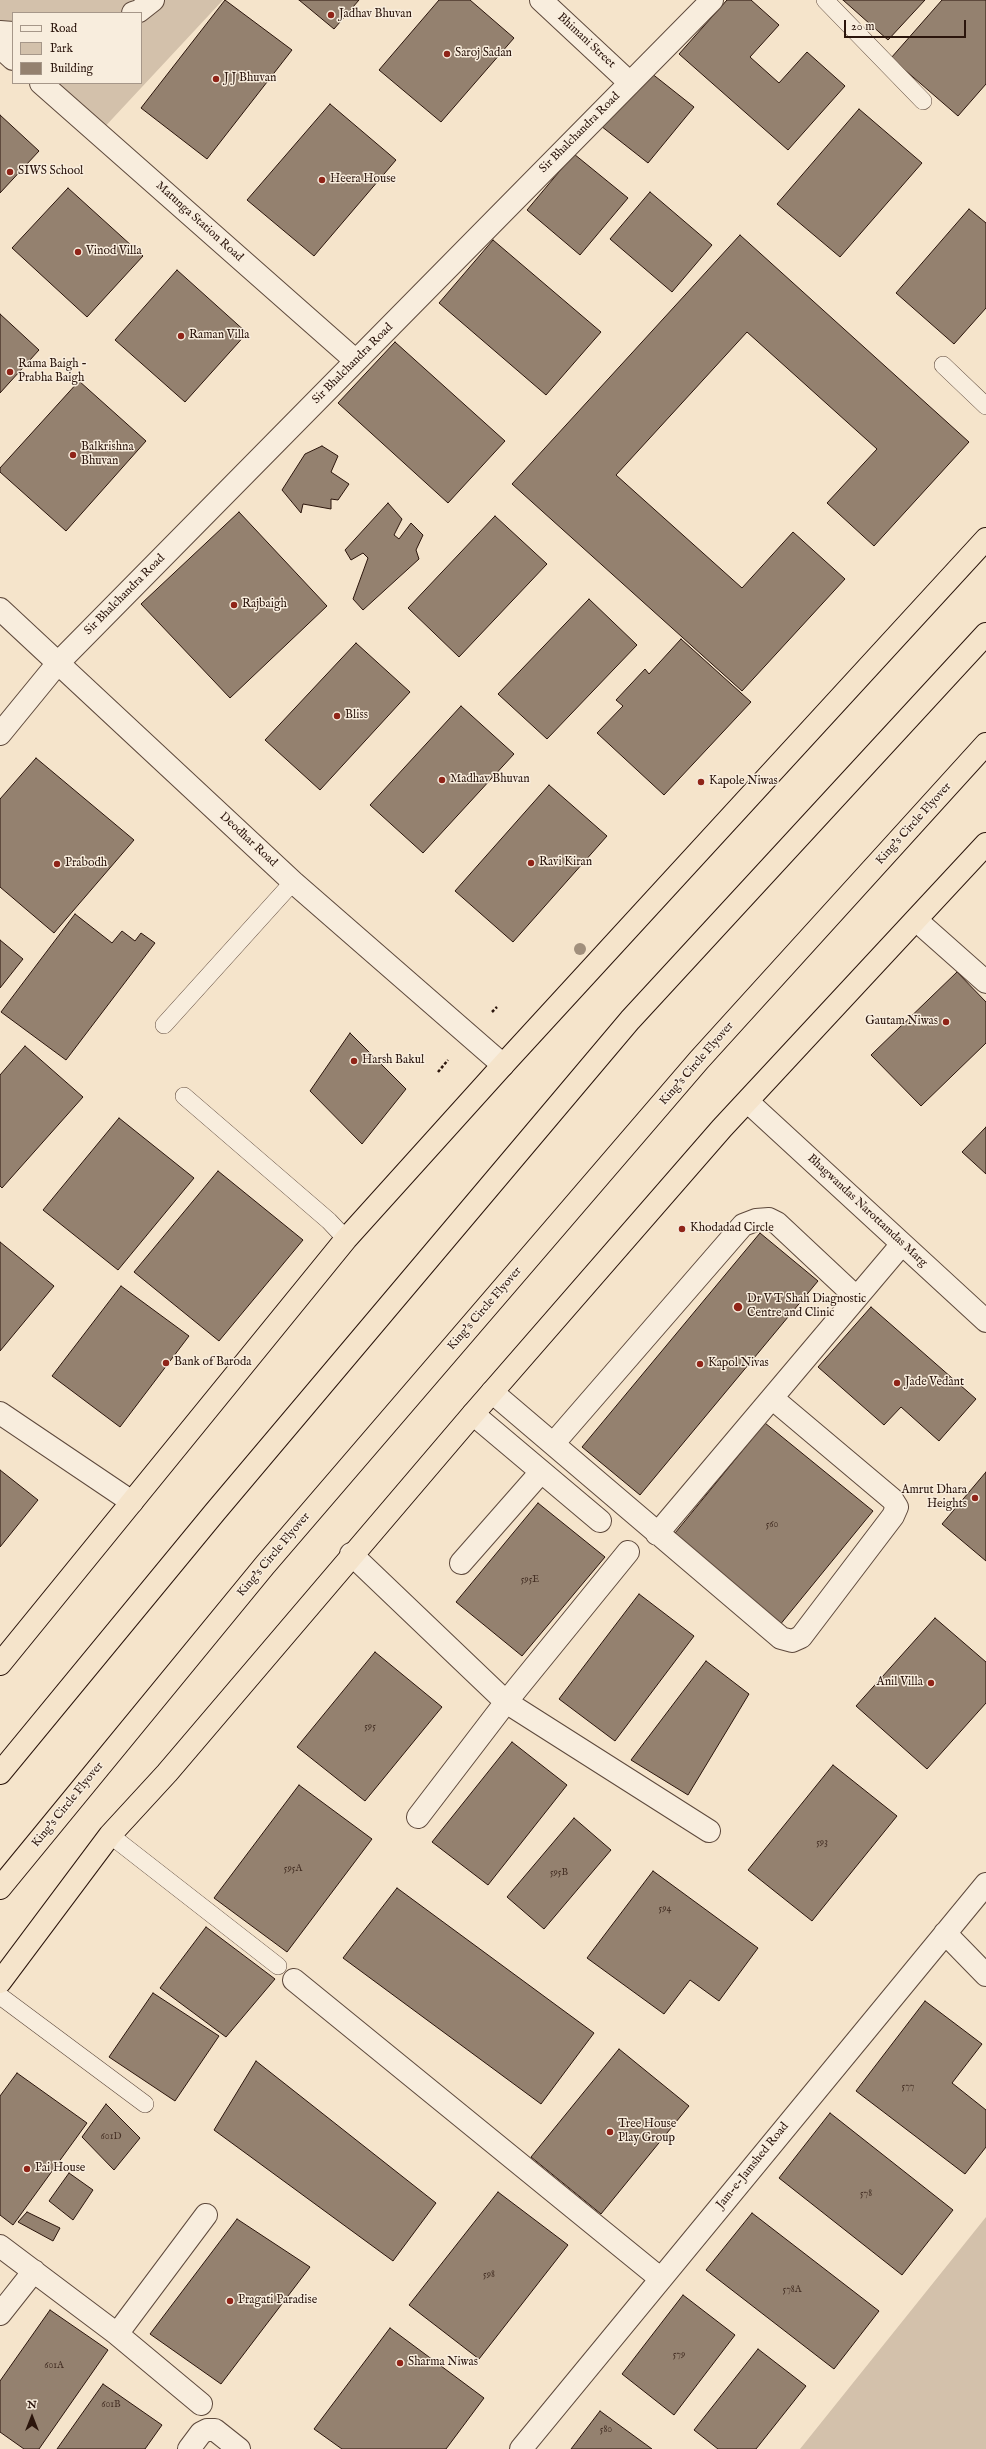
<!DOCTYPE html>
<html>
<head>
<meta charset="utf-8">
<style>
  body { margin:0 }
  #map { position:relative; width:986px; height:2449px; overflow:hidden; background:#f5e4cb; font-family:"IM FELL English",serif }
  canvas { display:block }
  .legend { position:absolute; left:12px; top:12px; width:130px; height:72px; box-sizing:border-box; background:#f8eddd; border:1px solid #a69789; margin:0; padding:5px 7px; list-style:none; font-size:12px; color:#2b150c }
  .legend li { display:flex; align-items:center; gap:8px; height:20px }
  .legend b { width:20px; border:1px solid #a69789 }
  .north { position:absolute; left:12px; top:2397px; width:40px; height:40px; -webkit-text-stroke:3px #f8eddd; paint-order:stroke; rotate:0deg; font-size:11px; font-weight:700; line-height:16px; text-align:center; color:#2b150c }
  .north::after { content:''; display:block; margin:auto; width:14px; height:18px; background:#2b150c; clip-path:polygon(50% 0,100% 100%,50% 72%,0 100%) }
  .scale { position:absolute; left:844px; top:20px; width:122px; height:18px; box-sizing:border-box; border:2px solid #2b150c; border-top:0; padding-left:5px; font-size:12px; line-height:14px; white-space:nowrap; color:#2b150c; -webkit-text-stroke:3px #f8eddd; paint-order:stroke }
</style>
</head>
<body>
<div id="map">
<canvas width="986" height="2449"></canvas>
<ul class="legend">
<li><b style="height:5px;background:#f8eddd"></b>Road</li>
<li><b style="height:11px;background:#d3c1ab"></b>Park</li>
<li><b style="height:11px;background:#94816f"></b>Building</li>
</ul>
<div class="north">N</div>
<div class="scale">20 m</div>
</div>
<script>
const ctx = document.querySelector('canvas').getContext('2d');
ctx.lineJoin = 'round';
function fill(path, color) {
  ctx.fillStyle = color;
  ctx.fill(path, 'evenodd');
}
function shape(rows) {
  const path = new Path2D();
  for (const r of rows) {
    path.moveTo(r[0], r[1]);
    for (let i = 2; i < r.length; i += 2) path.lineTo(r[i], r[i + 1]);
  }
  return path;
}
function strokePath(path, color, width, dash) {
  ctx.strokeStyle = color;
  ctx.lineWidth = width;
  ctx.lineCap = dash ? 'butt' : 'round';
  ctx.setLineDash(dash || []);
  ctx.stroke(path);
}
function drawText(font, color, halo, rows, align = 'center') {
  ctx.font = font + ' "IM FELL English",serif';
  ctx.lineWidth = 3;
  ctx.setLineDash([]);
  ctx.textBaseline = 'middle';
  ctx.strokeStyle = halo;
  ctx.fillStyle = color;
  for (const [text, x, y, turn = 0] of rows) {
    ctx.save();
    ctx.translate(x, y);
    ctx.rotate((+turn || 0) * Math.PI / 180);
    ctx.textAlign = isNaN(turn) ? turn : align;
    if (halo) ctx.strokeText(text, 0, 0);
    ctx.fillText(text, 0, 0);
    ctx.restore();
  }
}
fill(shape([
  [0,0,223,0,100,132,45,83,141,83,141,13,13,13,13,55,0,43],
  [986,2217,986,2449,800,2449]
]), '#d3c1ab');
const building = shape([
  [225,0,292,50,207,159,141,108,225,0],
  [299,0,359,0,334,29,299,0],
  [439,0,470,0,514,38,441,122,379,70,439,0],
  [727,0,751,0,779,25,750,57,779,83,807,52,845,86,788,150,679,54,727,0],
  [843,0,925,0,888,40,843,0],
  [942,0,986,0,986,84,958,116,891,58,942,0],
  [646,69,694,107,648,163,601,126,646,69],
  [330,104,396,160,314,256,247,200,330,104],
  [859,109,922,163,840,257,777,204,859,109],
  [0,115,39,151,0,193,0,115],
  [574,154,628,198,580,255,527,210,574,154],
  [68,188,143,256,87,317,12,248,68,188],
  [650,192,712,245,672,292,610,239,650,192],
  [969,209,986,223,986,308,954,344,896,293,969,209],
  [740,235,969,442,874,546,827,503,877,449,747,332,616,475,742,588,793,532,845,579,742,691,512,484,740,235],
  [493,240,601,332,546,395,439,303,493,240],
  [177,270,247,333,185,402,115,340,177,270],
  [0,314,39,350,0,393,0,314],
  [395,342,505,441,448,503,338,403,395,342],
  [79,381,146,441,66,531,0,472,0,468,79,381],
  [322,446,338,456,331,472,349,484,338,500,331,499,331,509,303,504,301,513,282,490,305,454,322,446],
  [388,503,402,519,394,535,399,539,411,523,423,535,416,550,419,559,363,610,353,599,368,558,363,553,351,560,345,550,388,503],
  [239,512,327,606,230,698,141,604,239,512],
  [495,516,547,564,459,657,408,608,495,516],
  [589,599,637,645,547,739,498,694,589,599],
  [681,639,751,702,664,795,597,733,623,706,616,700,645,669,649,674,681,639],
  [356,643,410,692,320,790,265,740,356,643],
  [461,706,514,754,423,853,370,805,461,706],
  [36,758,134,840,54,933,0,887,0,799,36,758],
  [549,785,607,836,513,942,455,891,549,785],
  [75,914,112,943,122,931,135,941,141,933,155,943,66,1060,1,1012,75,914],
  [0,940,23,959,0,988,0,940],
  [957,972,986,1002,986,1043,921,1106,871,1055,957,972],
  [350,1033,406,1089,362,1144,310,1091,350,1033],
  [25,1046,83,1097,2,1188,0,1186,0,1075,25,1046],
  [119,1118,194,1178,118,1270,43,1210,119,1118],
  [986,1127,986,1174,962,1152,986,1127],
  [218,1171,303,1240,219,1341,134,1272,218,1171],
  [760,1233,818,1281,640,1495,582,1447,760,1233],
  [0,1242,54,1286,0,1351,0,1242],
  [121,1286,189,1336,120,1427,52,1376,121,1286],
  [871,1307,976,1399,939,1441,901,1407,884,1425,818,1367,871,1307],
  [765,1423,873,1511,779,1626,671,1538,765,1423],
  [0,1470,38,1500,0,1547,0,1470],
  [986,1472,986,1561,942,1524,986,1472],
  [538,1503,605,1557,522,1656,456,1602,538,1503],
  [639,1594,694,1636,615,1741,559,1699,639,1594],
  [935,1618,986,1662,986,1703,927,1769,856,1706,935,1618],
  [375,1652,442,1707,365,1801,297,1747,375,1652],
  [706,1661,749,1694,688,1795,631,1760,706,1661],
  [512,1742,567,1785,488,1885,432,1842,512,1742],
  [833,1765,897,1816,812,1921,748,1870,833,1765],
  [299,1785,372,1839,287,1952,214,1898,299,1785],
  [574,1818,611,1850,544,1929,507,1897,574,1818],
  [653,1871,758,1948,719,2001,690,1980,664,2014,587,1958,653,1871],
  [397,1888,594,2033,541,2104,343,1958,397,1888],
  [206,1927,275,1979,226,2037,160,1988,206,1927],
  [153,1993,219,2036,175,2101,109,2057,153,1993],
  [925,2001,982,2044,952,2083,986,2110,986,2147,965,2174,856,2091,925,2001],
  [619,2049,689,2106,601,2214,531,2157,619,2049],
  [256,2061,436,2203,393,2261,214,2130,256,2061],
  [17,2073,87,2123,13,2225,0,2215,0,2096,17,2073],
  [106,2104,140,2138,114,2170,82,2137,106,2104],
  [830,2113,953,2210,902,2275,779,2178,830,2113],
  [69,2173,93,2190,73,2220,49,2201,69,2173],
  [498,2192,568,2245,479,2359,409,2305,498,2192],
  [27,2212,60,2228,53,2241,18,2222,27,2212],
  [752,2213,879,2311,834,2369,706,2270,752,2213],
  [237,2219,310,2267,221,2384,150,2334,237,2219],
  [683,2295,735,2335,674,2415,622,2374,683,2295],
  [50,2310,108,2350,39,2449,24,2449,0,2432,0,2381,50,2310],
  [390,2328,484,2398,446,2449,342,2449,314,2429,390,2328],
  [758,2349,806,2386,756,2449,718,2449,694,2430,758,2349],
  [103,2384,162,2425,145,2449,57,2449,103,2384],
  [600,2411,652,2449,571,2449,600,2411]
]);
fill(building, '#94816f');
strokePath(building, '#2b150c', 1);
const lane = shape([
  [825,0,923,101],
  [943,365,986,406],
  [164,1025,293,882],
  [184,1096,329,1221,346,1239],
  [110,1835,278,1966],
  [0,1996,145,2104]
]);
const street = shape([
  [541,0,630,83],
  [133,13,139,11,153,0],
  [0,32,13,33],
  [0,47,13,59],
  [41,83,356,361],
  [0,609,293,882,503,1065],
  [0,734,58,663,712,0],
  [916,920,986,982],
  [748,1102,986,1321],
  [492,1392,781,1638,792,1641,801,1637,893,1516,897,1507,892,1499,772,1398],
  [0,1413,132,1502],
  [473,1414,600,1521],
  [553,1444,743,1225,756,1220,769,1219,777,1223,856,1297],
  [657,1534,902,1244],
  [351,1554,506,1702,709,1831],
  [461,1563,541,1472],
  [418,1817,506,1702,628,1552],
  [945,1933,986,1975],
  [294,1980,661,2279],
  [0,2246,117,2334,201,2404],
  [0,2314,34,2271],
  [117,2334,206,2215],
  [189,2449,201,2433,207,2430,215,2430,239,2449],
  [521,2449,986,1884]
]);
const highway = shape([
  [0,1664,346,1239,503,1065,986,539],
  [0,1773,215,1512,630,1020,986,634],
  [0,1888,265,1565,699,1060,986,744],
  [0,1982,110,1835,167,1773,473,1414,722,1128,986,844]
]);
strokePath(lane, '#5e493c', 18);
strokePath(street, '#5e493c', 24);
strokePath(highway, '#2b150c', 24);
strokePath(shape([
  [492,1012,497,1007],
  [438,1072,448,1060]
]), '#2b150c', 2.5, [3, 2]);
strokePath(lane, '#f8eddd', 17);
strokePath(street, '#f8eddd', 22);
strokePath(highway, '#f5e4cb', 22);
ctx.fillStyle = '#a18f7c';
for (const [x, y] of [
  [580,949]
]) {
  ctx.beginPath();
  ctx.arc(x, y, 6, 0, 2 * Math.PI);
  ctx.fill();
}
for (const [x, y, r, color] of [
  [331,15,4,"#8f2418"],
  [447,54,4,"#8f2418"],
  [216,79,4,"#8f2418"],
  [10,172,4,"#8f2418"],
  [322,180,4,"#8f2418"],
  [78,252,4,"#8f2418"],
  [181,336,4,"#8f2418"],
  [10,372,4,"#8f2418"],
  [73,455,4,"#8f2418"],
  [234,605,4,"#8f2418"],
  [337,716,4,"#8f2418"],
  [442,780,4,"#8f2418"],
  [701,782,4,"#8f2418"],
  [531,863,4,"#8f2418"],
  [57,864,4,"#8f2418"],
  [946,1022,4,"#8f2418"],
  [354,1061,4,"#8f2418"],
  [682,1229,4,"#8f2418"],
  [738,1307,5,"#8f2418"],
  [166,1363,4,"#8f2418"],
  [700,1364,4,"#8f2418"],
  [897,1383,4,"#8f2418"],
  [975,1498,4,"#8f2418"],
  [931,1683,4,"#8f2418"],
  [610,2132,4,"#8f2418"],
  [27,2169,4,"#8f2418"],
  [230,2301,4,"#8f2418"],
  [400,2363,4,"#8f2418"]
]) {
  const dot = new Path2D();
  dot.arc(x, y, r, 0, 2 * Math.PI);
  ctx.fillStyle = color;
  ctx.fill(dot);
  strokePath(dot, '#f8eddd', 1.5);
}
drawText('10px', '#453025', null, [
  ["560",772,1525],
  ["595E",530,1580],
  ["595",370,1727],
  ["593",822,1843],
  ["595A",293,1869],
  ["595B",559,1873],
  ["594",665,1909],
  ["577",908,2087],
  ["601D",111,2137],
  ["578",866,2194],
  ["598",489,2275],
  ["578A",792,2290],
  ["579",679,2355],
  ["601A",54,2366],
  ["601B",111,2405],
  ["580",606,2430]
]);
drawText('12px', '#2b150c', '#f8eddd', [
  ["Jadhav Bhuvan",339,15],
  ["Saroj Sadan",455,54],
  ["J J Bhuvan",224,79],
  ["SIWS School",18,172],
  ["Heera House",330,180],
  ["Vinod Villa",86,252],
  ["Raman Villa",189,336],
  ["Rama Baigh -",18,365],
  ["Prabha Baigh",18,379],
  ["Balkrishna",81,448],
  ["Bhuvan",81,462],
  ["Rajbaigh",242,605],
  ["Bliss",345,716],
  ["Madhav Bhuvan",450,780],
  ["Kapole Niwas",709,782],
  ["Ravi Kiran",539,863],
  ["Prabodh",65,864],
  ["Gautam Niwas",938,1022,"right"],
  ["Harsh Bakul",362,1061],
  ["Khodadad Circle",690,1229],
  ["Dr V T Shah Diagnostic",747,1300],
  ["Centre and Clinic",747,1314],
  ["Bank of Baroda",174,1363],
  ["Kapol Nivas",708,1364],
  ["Jade Vedant",905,1383],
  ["Amrut Dhara",967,1491,"right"],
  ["Heights",967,1505,"right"],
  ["Anil Villa",923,1683,"right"],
  ["Tree House",618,2125],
  ["Play Group",618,2139],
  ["Pai House",35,2169],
  ["Pragati Paradise",238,2301],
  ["Sharma Niwas",408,2363]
], 'left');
drawText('12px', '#2b150c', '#f8eddd', [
  ["Bhimani Street",586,41,43],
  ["Sir Bhalchandra Road",580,133,-45],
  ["Matunga Station Road",199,222,42],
  ["Sir Bhalchandra Road",353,364,-45],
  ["Sir Bhalchandra Road",125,595,-45],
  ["King's Circle Flyover",914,824,-48],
  ["Deodhar Road",248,840,43],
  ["King's Circle Flyover",697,1064,-49],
  ["Bhagwandas Narottamdas Marg",867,1211,43],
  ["King's Circle Flyover",485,1309,-49],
  ["King's Circle Flyover",274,1555,-50],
  ["King's Circle Flyover",68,1805,-51],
  ["Jam-e-Jamshed Road",753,2166,-51]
]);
</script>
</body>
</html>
